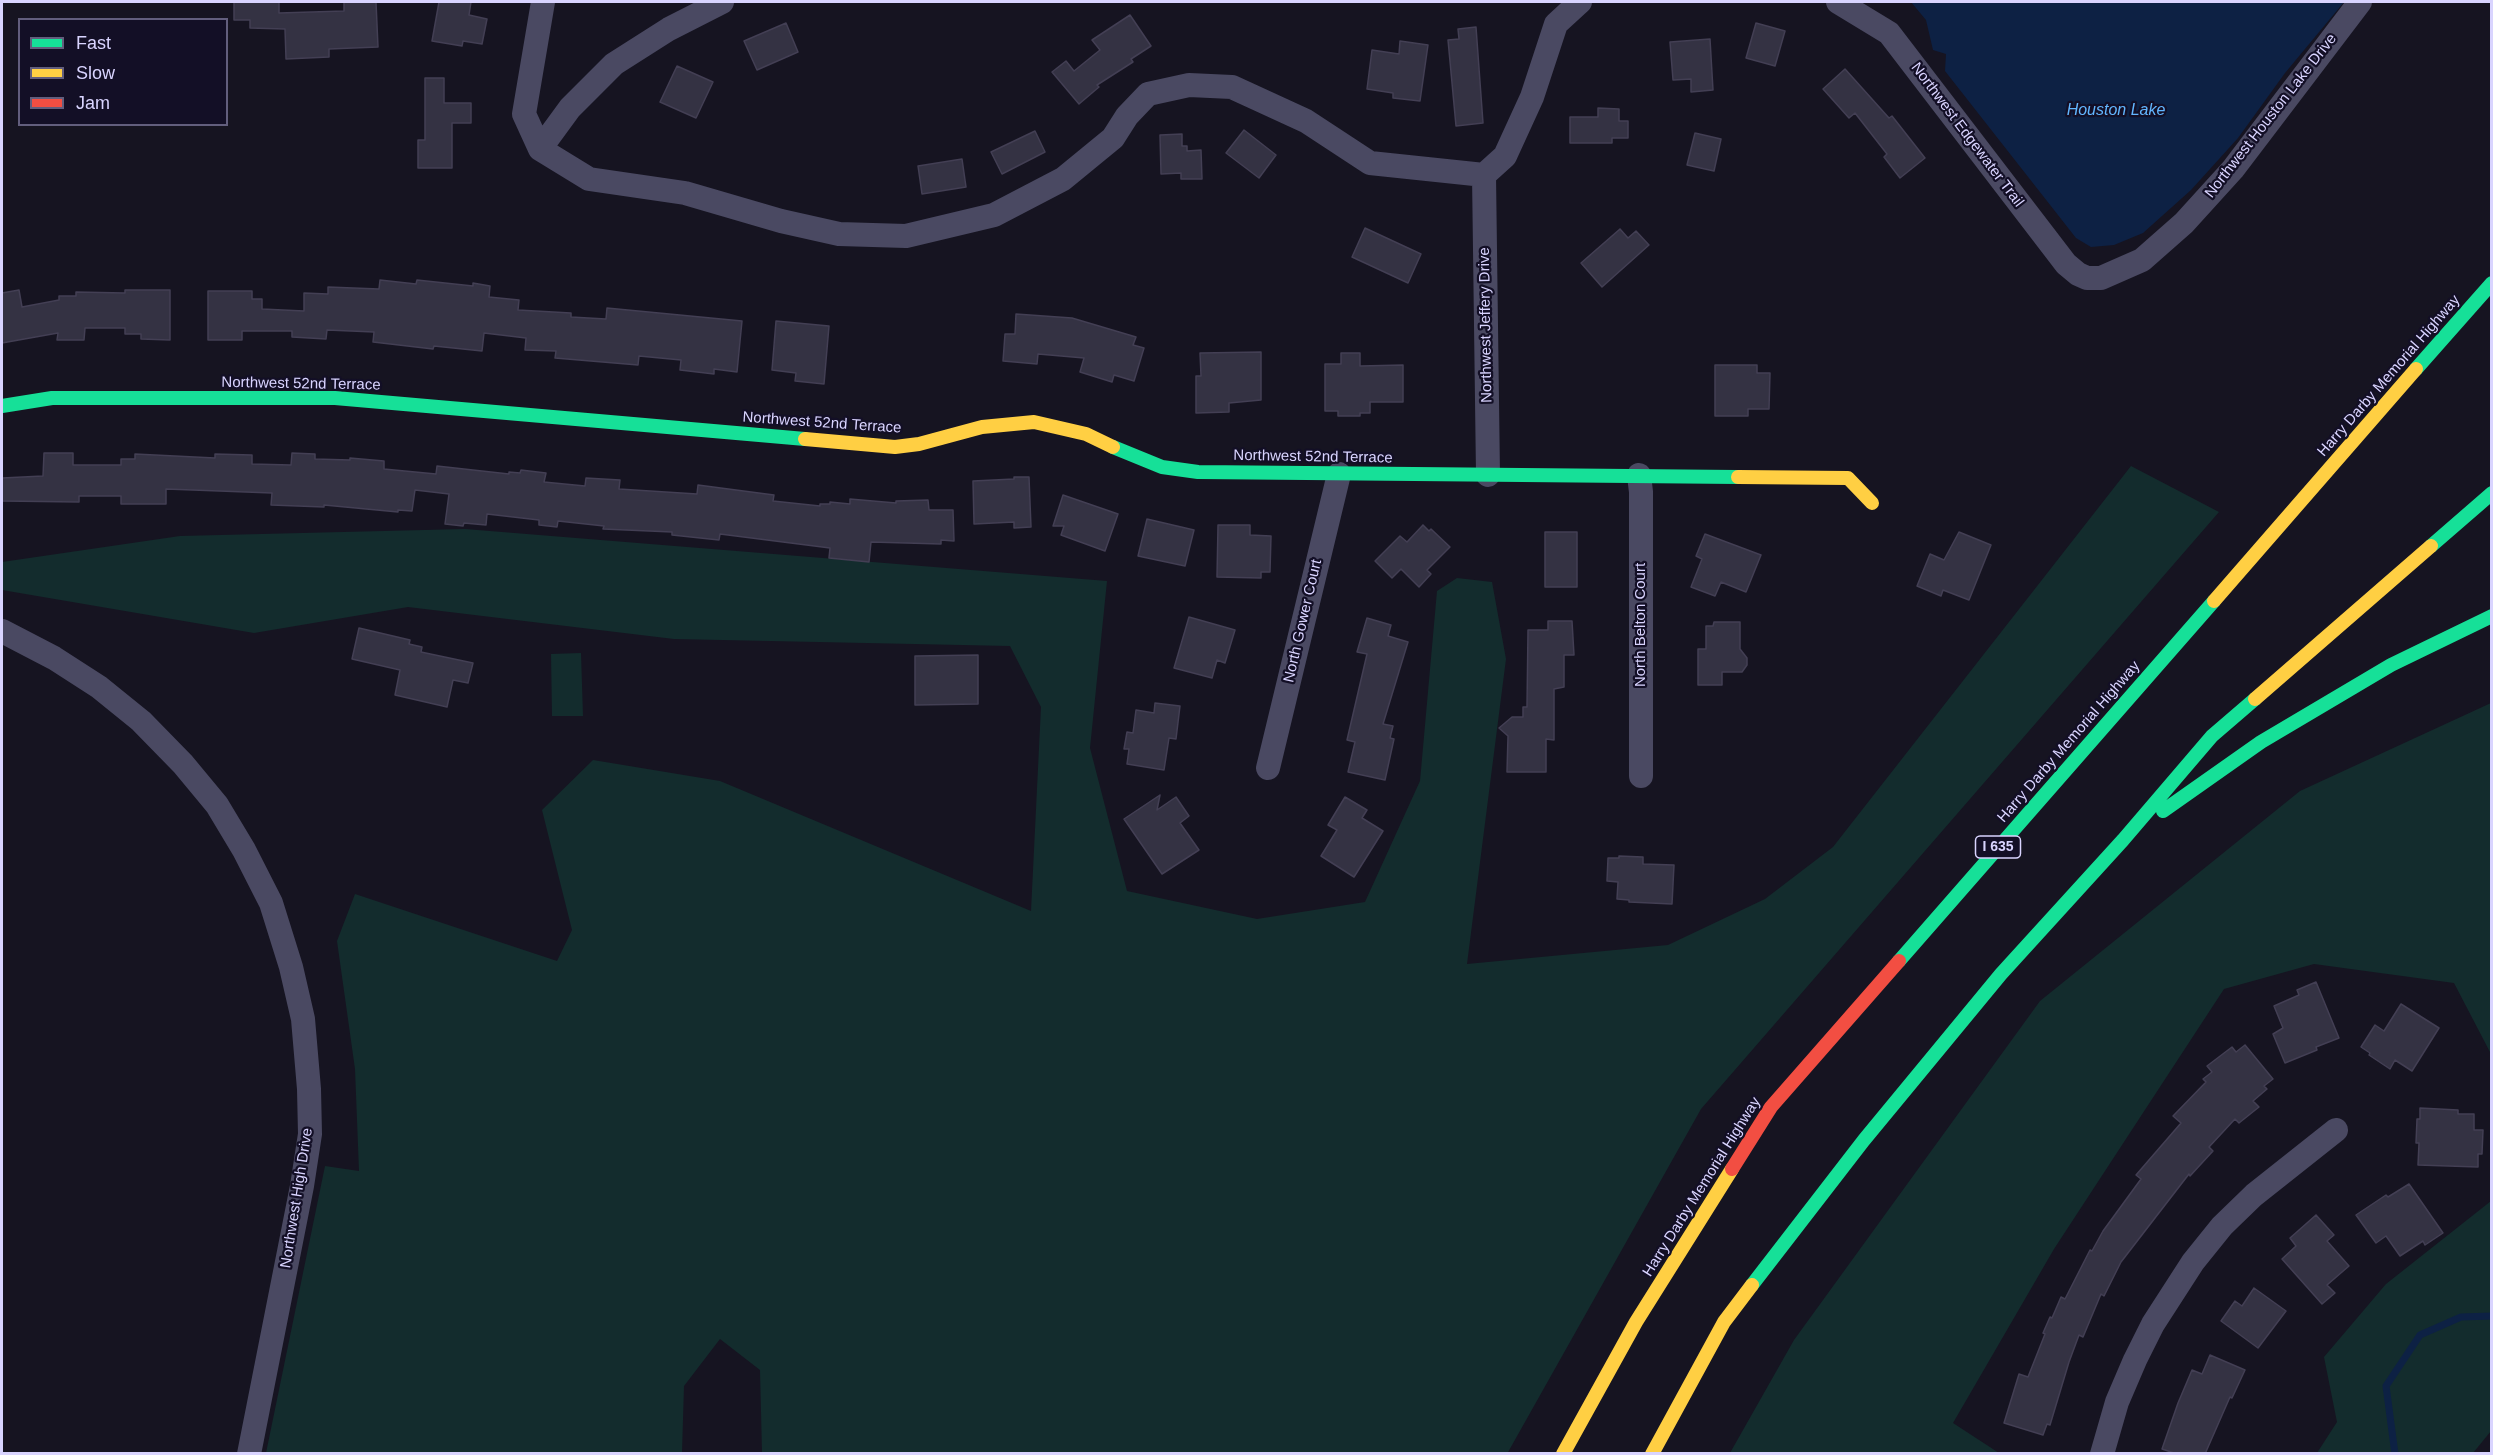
<!DOCTYPE html>
<html>
<head>
<meta charset="utf-8">
<style>
  body { margin:0 }
  #map { position:relative; width:2493px; height:1455px; overflow:hidden; background:#161421; font-family:Helvetica,sans-serif }
  canvas { display:block }
  .frame { position:absolute; inset:0; border:3px solid #d9d4ff; pointer-events:none }
  .legend { position:absolute; left:18px; top:18px; width:210px; height:108px; box-sizing:border-box; background:#130f26; border:2px solid #625e7d; margin:0; padding:8px 10px; list-style:none; font-size:18px; color:#d9d4ff }
  .legend li { display:flex; align-items:center; gap:12px; height:30px }
  .legend b { width:30px; border:2px solid #625e7d }
</style>
</head>
<body>
<div id="map">
<canvas width="2493" height="1455"></canvas>
<div class="frame"></div>
<ul class="legend">
<li><b style="height:8px;background:#16e098"></b>Fast</li>
<li><b style="height:8px;background:#ffcf43"></b>Slow</li>
<li><b style="height:8px;background:#f24e42"></b>Jam</li>
</ul>
</div>
<script>
const ctx = document.querySelector('canvas').getContext('2d');
ctx.lineJoin = 'round';
function fill(path, color) {
  ctx.fillStyle = color;
  ctx.fill(path, 'evenodd');
}
function shape(rows) {
  const path = new Path2D();
  for (const r of rows) {
    path.moveTo(r[0], r[1]);
    for (let i = 2; i < r.length; i += 2) path.lineTo(r[i], r[i + 1]);
  }
  return path;
}
function strokePath(path, color, width, dash) {
  ctx.strokeStyle = color;
  ctx.lineWidth = width;
  ctx.lineCap = dash ? 'butt' : 'round';
  ctx.setLineDash(dash || []);
  ctx.stroke(path);
}
function drawText(font, color, halo, rows, align = 'center') {
  ctx.font = font + ' Helvetica,sans-serif';
  ctx.lineWidth = 4.5;
  ctx.setLineDash([]);
  ctx.textBaseline = 'middle';
  ctx.strokeStyle = halo;
  ctx.fillStyle = color;
  for (const [text, x, y, turn = 0] of rows) {
    ctx.save();
    ctx.translate(x, y);
    ctx.rotate((+turn || 0) * Math.PI / 180);
    ctx.textAlign = isNaN(turn) ? turn : align;
    if (halo) ctx.strokeText(text, 0, 0);
    ctx.fillText(text, 0, 0);
    ctx.restore();
  }
}
fill(shape([
  [2131,466,2219,512,1701,1109,1507,1454,762,1453,760,1370,720,1339,684,1386,682,1453,266,1453,325,1166,359,1171,355,1069,337,941,355,894,557,961,572,930,542,810,593,760,720,781,1031,911,1041,707,1010,646,674,639,408,607,254,633,2,590,2,562,180,536,465,529,1107,581,1090,748,1127,891,1257,919,1365,902,1420,781,1437,591,1457,578,1492,582,1506,659,1467,964,1668,945,1765,899,1833,847],
  [581,653,583,716,552,716,551,654],
  [2491,703,2491,1054,2454,983,2314,964,2224,989,2054,1249,1953,1423,1999,1453,1730,1453,1794,1340,2040,1001,2300,791],
  [2491,1201,2491,1431,2473,1453,2317,1453,2337,1422,2324,1357,2386,1284]
]), '#132c2d');
fill(shape([
  [1911,2,2344,2,2285,73,2238,138,2191,190,2143,233,2114,245,2091,247,2076,238,1945,71,1946,54,1933,50,1926,20]
]), '#0d2144');
strokePath(shape([
  [2395,1454,2386,1386,2420,1335,2461,1317,2492,1316]
]), '#0d2144', 7);
const building = shape([
  [234,2,279,2,279,13,344,11,344,2,376,2,378,47,329,49,329,57,286,59,285,29,250,28,250,20,234,20,234,2],
  [439,2,471,2,469,15,487,19,482,44,463,41,462,46,432,41,439,2],
  [1130,15,1151,46,1131,59,1133,62,1097,85,1099,87,1079,104,1052,72,1066,61,1074,71,1100,50,1092,40,1130,15],
  [786,23,798,52,757,70,744,41,786,23],
  [1756,23,1785,31,1775,66,1746,58,1756,23],
  [1476,27,1483,123,1456,126,1448,40,1459,39,1458,29,1476,27],
  [1710,39,1713,90,1691,92,1691,79,1673,80,1670,42,1710,39],
  [1400,41,1428,45,1420,101,1393,98,1393,93,1367,89,1372,50,1399,54,1400,41],
  [677,66,713,82,696,118,660,102,677,66],
  [1845,69,1889,118,1892,116,1925,158,1900,178,1884,157,1887,154,1855,113,1849,118,1823,89,1845,69],
  [425,78,444,78,444,103,471,103,471,123,452,123,452,168,418,168,418,140,425,140,425,78],
  [1598,108,1619,109,1619,121,1628,121,1628,138,1612,138,1612,143,1570,143,1570,117,1598,117,1598,108],
  [1244,130,1276,155,1259,178,1226,153,1244,130],
  [1035,131,1045,152,1002,174,991,152,1035,131],
  [1695,133,1721,139,1714,171,1687,165,1695,133],
  [1182,134,1182,146,1187,146,1187,151,1201,150,1202,179,1181,179,1181,173,1161,174,1160,135,1182,134],
  [962,159,966,187,922,194,918,166,962,159],
  [1365,228,1421,254,1408,283,1352,257,1365,228],
  [1620,229,1628,238,1636,231,1649,245,1602,287,1581,263,1620,229],
  [380,280,416,284,417,280,473,286,473,283,490,286,489,297,519,300,518,310,571,313,571,317,606,319,607,308,742,321,737,372,714,369,714,374,680,370,681,360,639,356,638,365,555,358,556,351,525,350,526,338,484,333,482,351,434,346,433,349,373,342,374,332,327,330,326,339,292,337,292,331,242,331,242,340,208,340,208,291,252,291,252,299,262,299,262,309,304,311,304,293,328,294,328,287,379,289,380,280],
  [19,290,22,307,59,300,59,296,76,296,76,292,125,293,125,290,170,290,170,340,141,339,141,334,125,334,125,328,85,328,84,340,57,340,58,333,2,343,2,293,19,290],
  [1016,314,1072,318,1136,337,1133,345,1144,348,1134,381,1114,375,1112,382,1080,372,1084,358,1038,354,1037,364,1003,361,1005,334,1015,334,1016,314],
  [776,321,829,326,824,384,795,381,796,373,772,370,776,321],
  [1261,352,1261,400,1229,403,1229,412,1196,413,1196,376,1201,376,1200,353,1261,352],
  [1341,353,1360,353,1360,366,1403,365,1403,402,1370,402,1370,413,1360,413,1360,416,1338,416,1338,411,1325,411,1325,364,1341,364,1341,353],
  [1715,365,1757,365,1757,373,1770,373,1769,409,1748,409,1748,416,1715,416,1715,365],
  [44,453,73,453,73,465,121,465,121,459,135,459,135,454,215,458,215,454,252,455,252,464,291,465,292,453,315,454,315,459,350,460,350,458,384,461,384,469,436,474,437,466,509,474,509,472,520,473,521,470,546,473,544,482,585,486,586,478,620,480,619,489,697,494,698,485,774,495,773,501,820,506,820,504,830,504,830,502,850,504,850,499,896,503,896,501,928,500,929,510,953,510,954,541,941,540,941,544,871,542,869,562,829,558,830,548,720,534,719,540,672,535,672,532,603,529,604,526,558,521,557,527,539,525,539,520,487,514,486,525,464,523,463,526,445,524,449,494,415,490,412,511,398,510,398,512,324,505,324,507,271,505,272,493,166,489,166,504,121,504,121,496,79,496,79,502,2,501,2,478,43,476,44,453],
  [1014,477,1029,477,1031,527,1014,528,1014,522,974,524,973,481,1014,479,1014,477],
  [1063,495,1118,514,1105,551,1061,535,1064,526,1053,526,1063,495],
  [1147,519,1194,530,1185,566,1138,556,1147,519],
  [1218,525,1250,525,1250,535,1271,536,1270,572,1261,572,1261,578,1217,577,1218,525],
  [1423,525,1429,531,1431,529,1450,547,1427,570,1431,574,1419,587,1401,569,1392,578,1375,561,1400,536,1407,542,1423,525],
  [1545,532,1577,532,1577,587,1545,587,1545,532],
  [1959,532,1991,545,1969,600,1943,590,1941,596,1917,586,1930,554,1944,560,1959,532],
  [1705,534,1761,555,1746,592,1721,582,1715,596,1691,587,1702,559,1696,556,1705,534],
  [1189,617,1235,630,1225,663,1217,660,1212,678,1174,668,1189,617],
  [1367,618,1391,625,1388,636,1408,642,1383,724,1393,726,1390,738,1394,739,1385,780,1348,772,1355,742,1347,740,1367,654,1357,652,1367,618],
  [1548,621,1572,621,1574,655,1564,655,1564,687,1554,689,1554,740,1546,739,1546,772,1507,772,1508,736,1499,728,1512,717,1523,717,1523,707,1527,707,1528,630,1548,630,1548,621],
  [1714,622,1740,622,1740,649,1747,658,1747,665,1742,672,1722,672,1722,685,1698,685,1698,649,1706,649,1706,626,1713,626,1714,622],
  [359,628,410,640,409,644,422,647,421,652,473,663,468,683,453,680,447,707,395,695,400,670,352,659,359,628],
  [978,655,978,704,915,705,915,656,978,655],
  [1155,703,1180,706,1176,739,1169,738,1164,770,1127,764,1129,749,1124,749,1127,732,1133,733,1136,710,1154,713,1155,703],
  [1160,795,1157,810,1176,797,1189,816,1180,823,1199,850,1162,874,1124,819,1160,795],
  [1345,797,1367,810,1362,818,1383,831,1354,877,1321,856,1337,830,1328,825,1345,797],
  [1619,856,1643,857,1643,864,1674,865,1672,904,1629,902,1629,900,1617,899,1618,882,1607,881,1608,858,1619,858,1619,856],
  [2316,982,2339,1038,2316,1047,2317,1050,2285,1063,2273,1034,2283,1028,2274,1006,2299,995,2297,990,2316,982],
  [2401,1004,2439,1028,2412,1071,2395,1060,2390,1069,2369,1055,2370,1053,2361,1047,2375,1025,2384,1031,2401,1004],
  [2245,1045,2273,1079,2264,1086,2267,1089,2253,1101,2259,1107,2239,1123,2235,1119,2209,1147,2213,1151,2190,1176,2189,1174,2121,1262,2104,1296,2101,1294,2083,1337,2079,1335,2069,1362,2050,1425,2047,1424,2043,1435,2004,1423,2019,1374,2028,1377,2045,1334,2043,1333,2050,1317,2052,1318,2061,1297,2065,1299,2090,1250,2092,1251,2103,1231,2141,1179,2136,1175,2181,1123,2173,1116,2206,1082,2203,1079,2212,1072,2207,1066,2232,1047,2236,1052,2245,1045],
  [2420,1108,2458,1110,2458,1114,2474,1114,2474,1130,2483,1130,2482,1154,2478,1154,2478,1167,2418,1165,2419,1143,2416,1143,2417,1119,2420,1119,2420,1108],
  [2409,1184,2443,1233,2425,1245,2423,1241,2400,1256,2386,1236,2376,1243,2356,1215,2386,1195,2388,1197,2409,1184],
  [2316,1215,2334,1235,2327,1241,2349,1266,2327,1285,2335,1293,2322,1304,2282,1259,2296,1246,2290,1238,2316,1215],
  [2254,1288,2286,1311,2258,1348,2221,1321,2235,1301,2242,1306,2254,1288],
  [2210,1355,2245,1370,2232,1398,2230,1397,2205,1454,2177,1454,2162,1449,2178,1403,2192,1370,2202,1374,2210,1355]
]);
fill(building, '#343243');
strokePath(building, '#433f54', 1.5);
strokePath(shape([
  [1838,2,1889,33,2066,264,2078,274,2087,278,2101,278,2142,260,2184,223,2233,169,2360,2],
  [540,149,589,179,685,193,781,221,839,234,906,236,994,215,1063,179,1113,138,1127,116,1148,94,1189,85,1232,87,1306,121,1370,163,1484,175,1505,156,1532,97,1556,24,1580,2],
  [540,149,570,108,614,64,669,29,722,2],
  [540,149,524,114,543,2],
  [1484,175,1488,475],
  [1639,475,1641,492,1641,776],
  [2,631,54,658,99,687,141,721,183,764,217,805,244,850,271,903,291,967,303,1019,309,1089,310,1134,302,1186,249,1454],
  [1268,768,1339,474],
  [2102,1454,2117,1402,2135,1360,2153,1324,2193,1262,2222,1226,2254,1195,2336,1130]
]), '#4a4962', 24);
strokePath(shape([
  [2416,369,2492,283],
  [2,406,52,398,335,398,805,439],
  [1113,447,1162,467,1198,472,1738,477],
  [2431,546,2492,493],
  [2163,811,2261,742,2391,665,2492,616],
  [1899,961,2214,601],
  [1752,1285,1864,1140,2001,974,2123,840,2212,736,2255,699]
]), '#16e098', 14);
strokePath(shape([
  [805,439,895,447,919,444,982,427,1034,422,1086,434,1113,447],
  [1738,477,1848,478,1872,503],
  [2214,601,2416,369],
  [2255,699,2431,546],
  [1563,1454,1636,1322,1732,1169],
  [1652,1454,1724,1322,1752,1285]
]), '#ffcf43', 14);
strokePath(shape([
  [1732,1169,1771,1107,1899,961]
]), '#f24e42', 14);
for (const [x, y, w] of [
  [1998,847,45]
]) {
  const box = new Path2D();
  box.roundRect(x - w / 2, y - 11, w, 22, 4.5);
  ctx.fillStyle = '#130f26';
  ctx.fill(box);
  strokePath(box, '#d9d4ff', 1.5);
}
drawText('bold 14px', '#d9d4ff', null, [
  ["I 635",1998,847]
]);
drawText('15px', '#d9d4ff', '#130f26', [
  ["Northwest Houston Lake Drive",2271,116,-52],
  ["Northwest Edgewater Trail",1967,135,53],
  ["Northwest Jeffery Drive",1486,325,-91],
  ["Harry Darby Memorial Highway",2389,376,-49],
  ["Northwest 52nd Terrace",301,384,1],
  ["Northwest 52nd Terrace",822,423,4],
  ["Northwest 52nd Terrace",1313,457,1],
  ["North Gower Court",1303,621,-77],
  ["North Belton Court",1641,625,-90],
  ["Harry Darby Memorial Highway",2069,742,-49],
  ["Harry Darby Memorial Highway",1702,1187,-58],
  ["Northwest High Drive",297,1198,-81]
]);
drawText('italic 16px', '#62b6ff', '#130f26', [
  ["Houston Lake",2116,111]
]);
</script>
</body>
</html>
